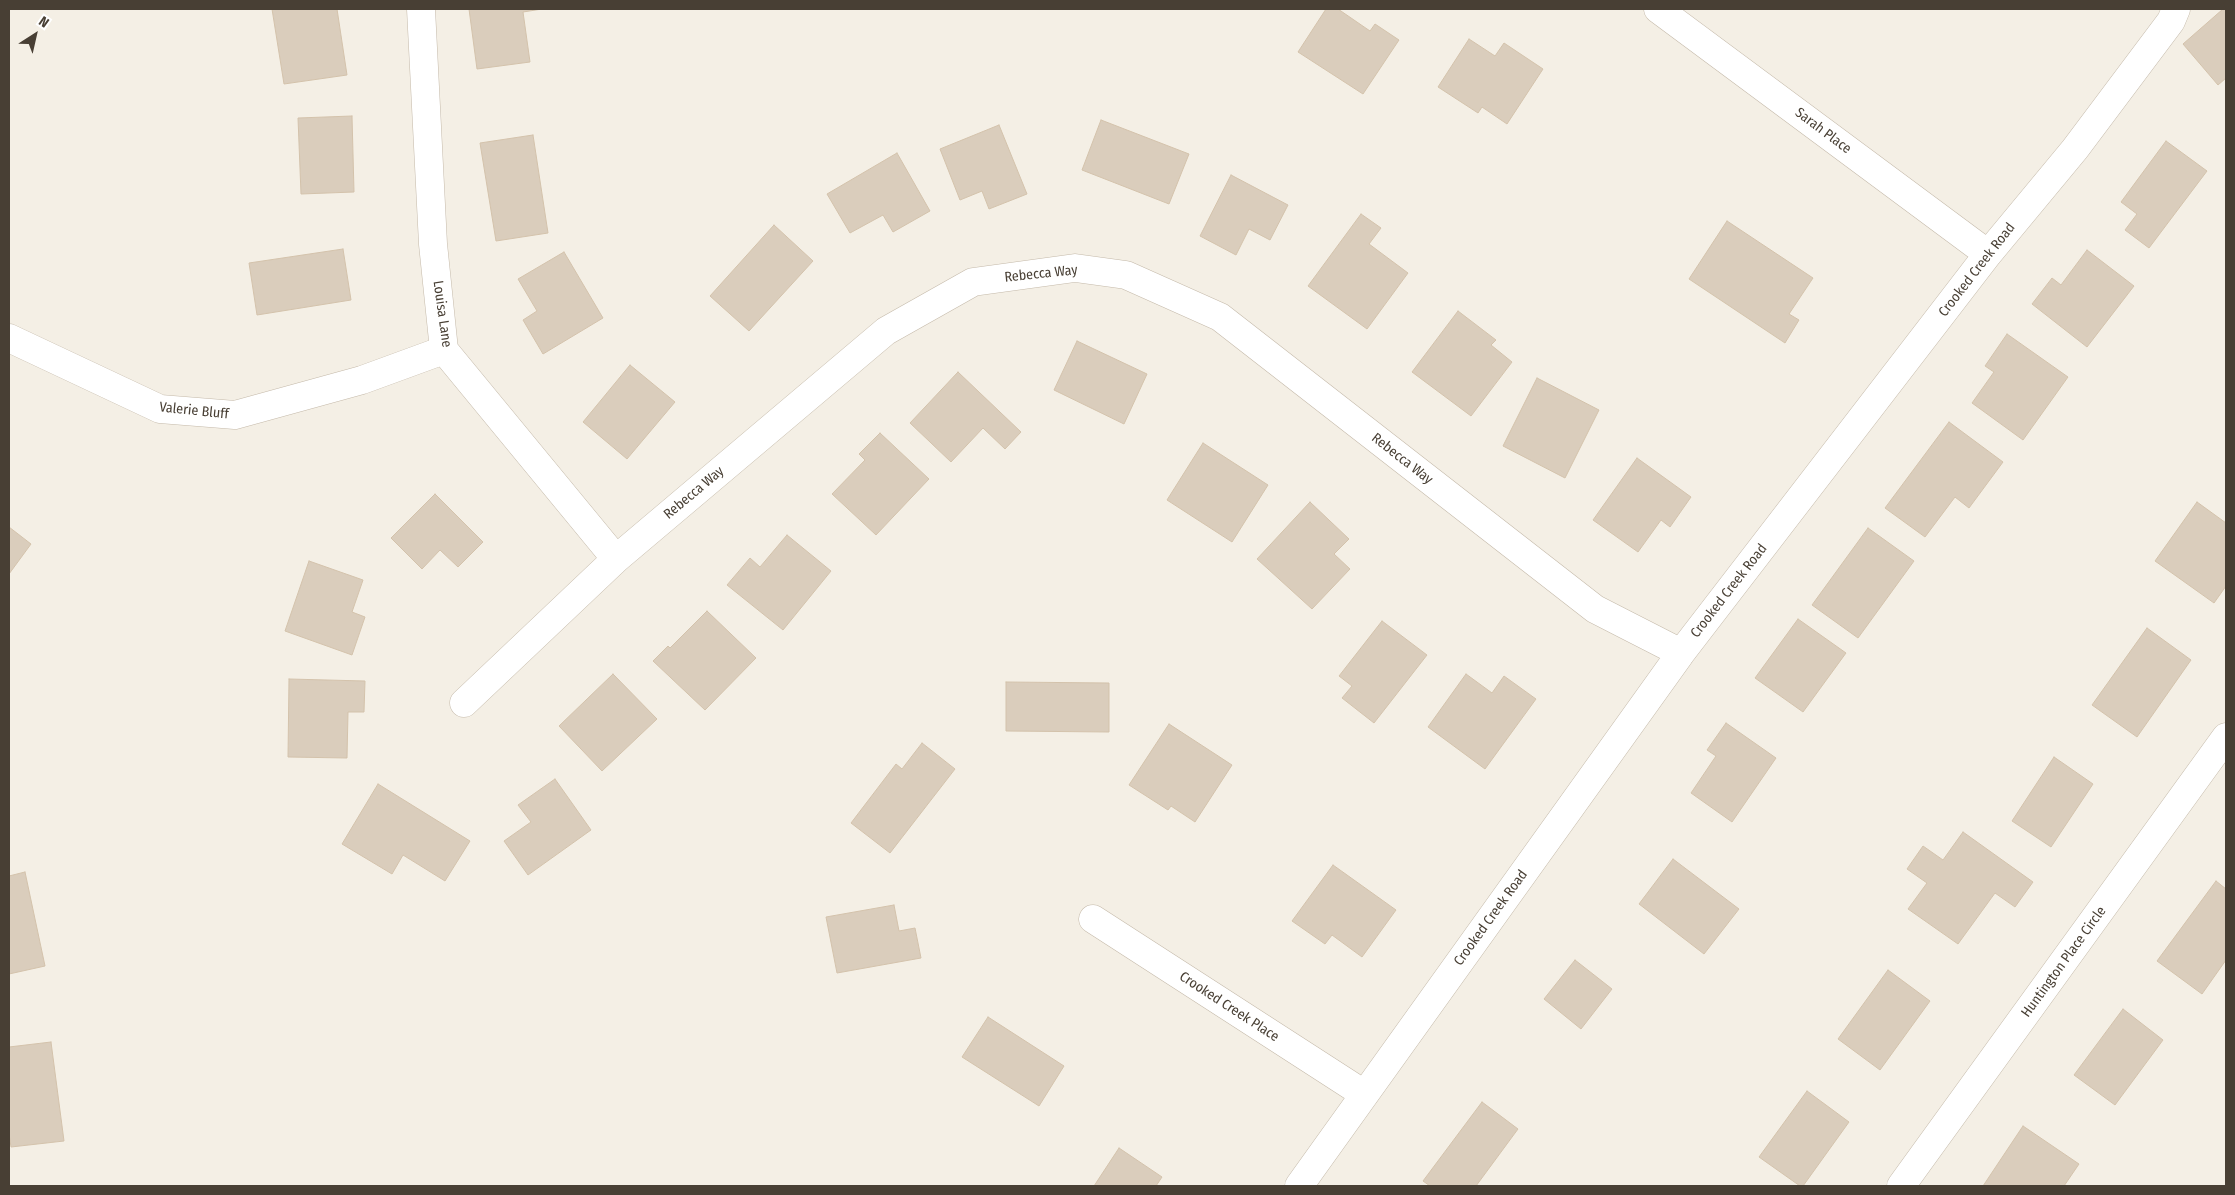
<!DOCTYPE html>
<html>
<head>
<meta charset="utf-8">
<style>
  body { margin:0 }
  #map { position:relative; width:2235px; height:1195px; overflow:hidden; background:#f4efe5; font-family:"Fira Sans Condensed",sans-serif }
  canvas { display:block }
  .frame { position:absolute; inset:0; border:10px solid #483f34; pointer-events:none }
  .north { position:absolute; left:10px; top:10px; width:50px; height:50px; -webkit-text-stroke:4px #fff; paint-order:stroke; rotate:35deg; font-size:14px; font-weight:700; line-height:20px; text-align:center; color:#483f34 }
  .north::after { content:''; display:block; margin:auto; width:18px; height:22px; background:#483f34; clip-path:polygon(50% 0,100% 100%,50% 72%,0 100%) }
</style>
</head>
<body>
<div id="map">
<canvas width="2235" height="1195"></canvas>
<div class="frame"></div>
<div class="north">N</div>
</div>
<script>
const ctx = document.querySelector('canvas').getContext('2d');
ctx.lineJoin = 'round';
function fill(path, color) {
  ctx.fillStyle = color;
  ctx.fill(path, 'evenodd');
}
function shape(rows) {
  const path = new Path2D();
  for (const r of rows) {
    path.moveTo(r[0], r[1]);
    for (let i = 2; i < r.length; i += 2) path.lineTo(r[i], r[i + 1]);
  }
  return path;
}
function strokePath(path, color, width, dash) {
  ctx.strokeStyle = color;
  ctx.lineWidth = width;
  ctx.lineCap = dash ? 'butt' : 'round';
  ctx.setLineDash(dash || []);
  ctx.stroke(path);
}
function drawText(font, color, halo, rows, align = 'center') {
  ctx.font = font + ' "Fira Sans Condensed",sans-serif';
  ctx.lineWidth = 4;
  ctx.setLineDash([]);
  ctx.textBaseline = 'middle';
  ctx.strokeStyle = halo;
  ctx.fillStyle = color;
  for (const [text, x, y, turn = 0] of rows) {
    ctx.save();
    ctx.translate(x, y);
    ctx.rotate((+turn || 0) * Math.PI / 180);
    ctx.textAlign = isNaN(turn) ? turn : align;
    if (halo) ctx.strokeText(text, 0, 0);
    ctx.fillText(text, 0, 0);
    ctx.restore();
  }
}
const building = shape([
  [272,9,337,9,347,75,284,84,272,9],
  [469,9,542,9,523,12,530,62,477,69,469,9],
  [1326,9,1338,9,1370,31,1375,24,1399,40,1363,94,1298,52,1326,9],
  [2223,9,2226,9,2226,78,2218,85,2183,44,2223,9],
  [1469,39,1495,56,1504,43,1543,69,1507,124,1482,107,1478,113,1438,87,1469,39],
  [352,116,354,192,301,194,298,118,352,116],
  [1101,120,1189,154,1169,204,1082,170,1101,120],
  [999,125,1027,194,989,209,982,191,960,200,940,149,999,125],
  [533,135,548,233,496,241,480,143,533,135],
  [2166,141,2207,171,2149,248,2125,230,2137,214,2121,202,2166,141],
  [897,153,930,211,893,232,883,215,850,233,827,194,897,153],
  [1231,175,1288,205,1270,240,1249,229,1236,255,1200,236,1231,175],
  [1361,214,1381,228,1369,244,1408,273,1367,329,1308,286,1361,214],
  [1727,221,1813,278,1789,314,1799,320,1785,343,1689,279,1727,221],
  [774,225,813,261,749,331,710,296,774,225],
  [343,249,351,300,257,315,249,263,343,249],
  [2087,250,2134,286,2087,347,2032,304,2052,278,2061,285,2087,250],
  [564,252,603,318,543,354,523,320,537,311,518,279,564,252],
  [1458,311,1496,340,1491,345,1512,362,1471,416,1412,372,1458,311],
  [2007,334,2068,377,2023,440,1972,403,1994,372,1985,366,2007,334],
  [1077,341,1147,374,1124,424,1054,390,1077,341],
  [630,365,675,402,627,459,583,422,630,365],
  [958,372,1021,432,1005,449,983,428,951,462,910,423,958,372],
  [1537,378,1599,410,1565,478,1503,446,1537,378],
  [1949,422,2003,462,1969,508,1955,497,1925,537,1885,508,1949,422],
  [880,433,929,479,876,535,832,494,865,460,859,454,880,433],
  [1203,443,1268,485,1232,542,1167,500,1203,443],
  [1637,458,1691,497,1670,527,1661,520,1638,552,1593,520,1637,458],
  [435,494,483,542,458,567,440,550,422,569,391,538,435,494],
  [1310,502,1349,539,1334,554,1350,569,1312,609,1257,559,1310,502],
  [2197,502,2226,523,2226,586,2214,603,2155,561,2197,502],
  [9,527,31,544,9,574,9,527],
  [1868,528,1914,561,1858,638,1812,605,1868,528],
  [787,535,831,571,783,630,727,585,750,558,760,567,787,535],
  [309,561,363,580,352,612,365,617,352,655,285,631,309,561],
  [707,611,756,658,705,710,653,661,668,646,670,648,707,611],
  [1798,619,1846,653,1803,712,1755,678,1798,619],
  [1382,621,1427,655,1374,723,1342,698,1352,686,1339,676,1382,621],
  [2147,628,2191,660,2137,737,2092,705,2147,628],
  [613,674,657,719,602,771,559,726,613,674],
  [1466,674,1492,693,1504,676,1536,699,1485,769,1428,727,1466,674],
  [289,679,365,681,364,712,348,712,347,758,288,757,289,679],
  [1006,682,1109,683,1109,732,1006,731,1006,682],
  [1726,723,1776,758,1732,822,1691,793,1716,756,1707,750,1726,723],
  [1169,724,1232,765,1195,822,1171,806,1168,810,1129,785,1169,724],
  [922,743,955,769,890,853,851,823,896,764,902,769,922,743],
  [2054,757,2093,784,2051,847,2012,821,2054,757],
  [555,779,591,830,528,875,504,841,531,822,518,805,555,779],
  [378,784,470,841,445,881,403,855,392,874,342,844,378,784],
  [1963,832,2033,882,2015,907,1995,893,1958,944,1908,909,1927,883,1907,869,1923,846,1943,860,1963,832],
  [1673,859,1739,909,1704,954,1639,904,1673,859],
  [1333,865,1396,910,1362,957,1332,935,1325,944,1292,921,1333,865],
  [25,872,45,966,9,974,9,876,25,872],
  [2216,881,2226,889,2226,960,2202,994,2157,961,2216,881],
  [894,905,899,931,915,928,921,958,837,973,826,917,894,905],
  [1575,960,1612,989,1581,1029,1544,999,1575,960],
  [1888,970,1930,1001,1880,1070,1838,1039,1888,970],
  [2123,1009,2163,1040,2115,1105,2074,1075,2123,1009],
  [988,1017,1064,1066,1039,1106,962,1057,988,1017],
  [51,1042,64,1141,11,1147,9,1134,9,1047,51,1042],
  [1807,1091,1849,1122,1803,1186,1800,1186,1759,1157,1807,1091],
  [1482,1102,1518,1129,1476,1186,1430,1186,1423,1181,1482,1102],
  [2023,1126,2079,1164,2064,1186,1983,1186,2023,1126],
  [1119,1148,1162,1177,1156,1186,1094,1186,1119,1148]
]);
fill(building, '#dacdbc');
strokePath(building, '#d3c2ab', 1);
const street = shape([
  [421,9,433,244,444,350,616,559],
  [1658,9,1988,254],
  [9,338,160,409,235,415,362,380,444,350],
  [464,703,616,559,886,331,973,282,1075,268,1126,275,1220,317,1595,609,1681,653],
  [1093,919,1364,1094],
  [1299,1186,1681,653,1988,254,2075,149,2171,21,2176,9],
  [1901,1186,2226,737]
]);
strokePath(street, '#c4b9a9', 29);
strokePath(street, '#fff', 28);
drawText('14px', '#483f34', '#fff', [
  ["Sarah Place",1823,131,37],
  ["Crooked Creek Road",1977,270,-52],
  ["Rebecca Way",1041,274,-6],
  ["Louisa Lane",442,314,82],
  ["Valerie Bluff",194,411,6],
  ["Rebecca Way",1402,459,38],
  ["Rebecca Way",694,493,-40],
  ["Crooked Creek Road",1729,591,-52],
  ["Crooked Creek Road",1491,918,-54],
  ["Huntington Place Circle",2064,962,-54],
  ["Crooked Creek Place",1229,1007,33]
]);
</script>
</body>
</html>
